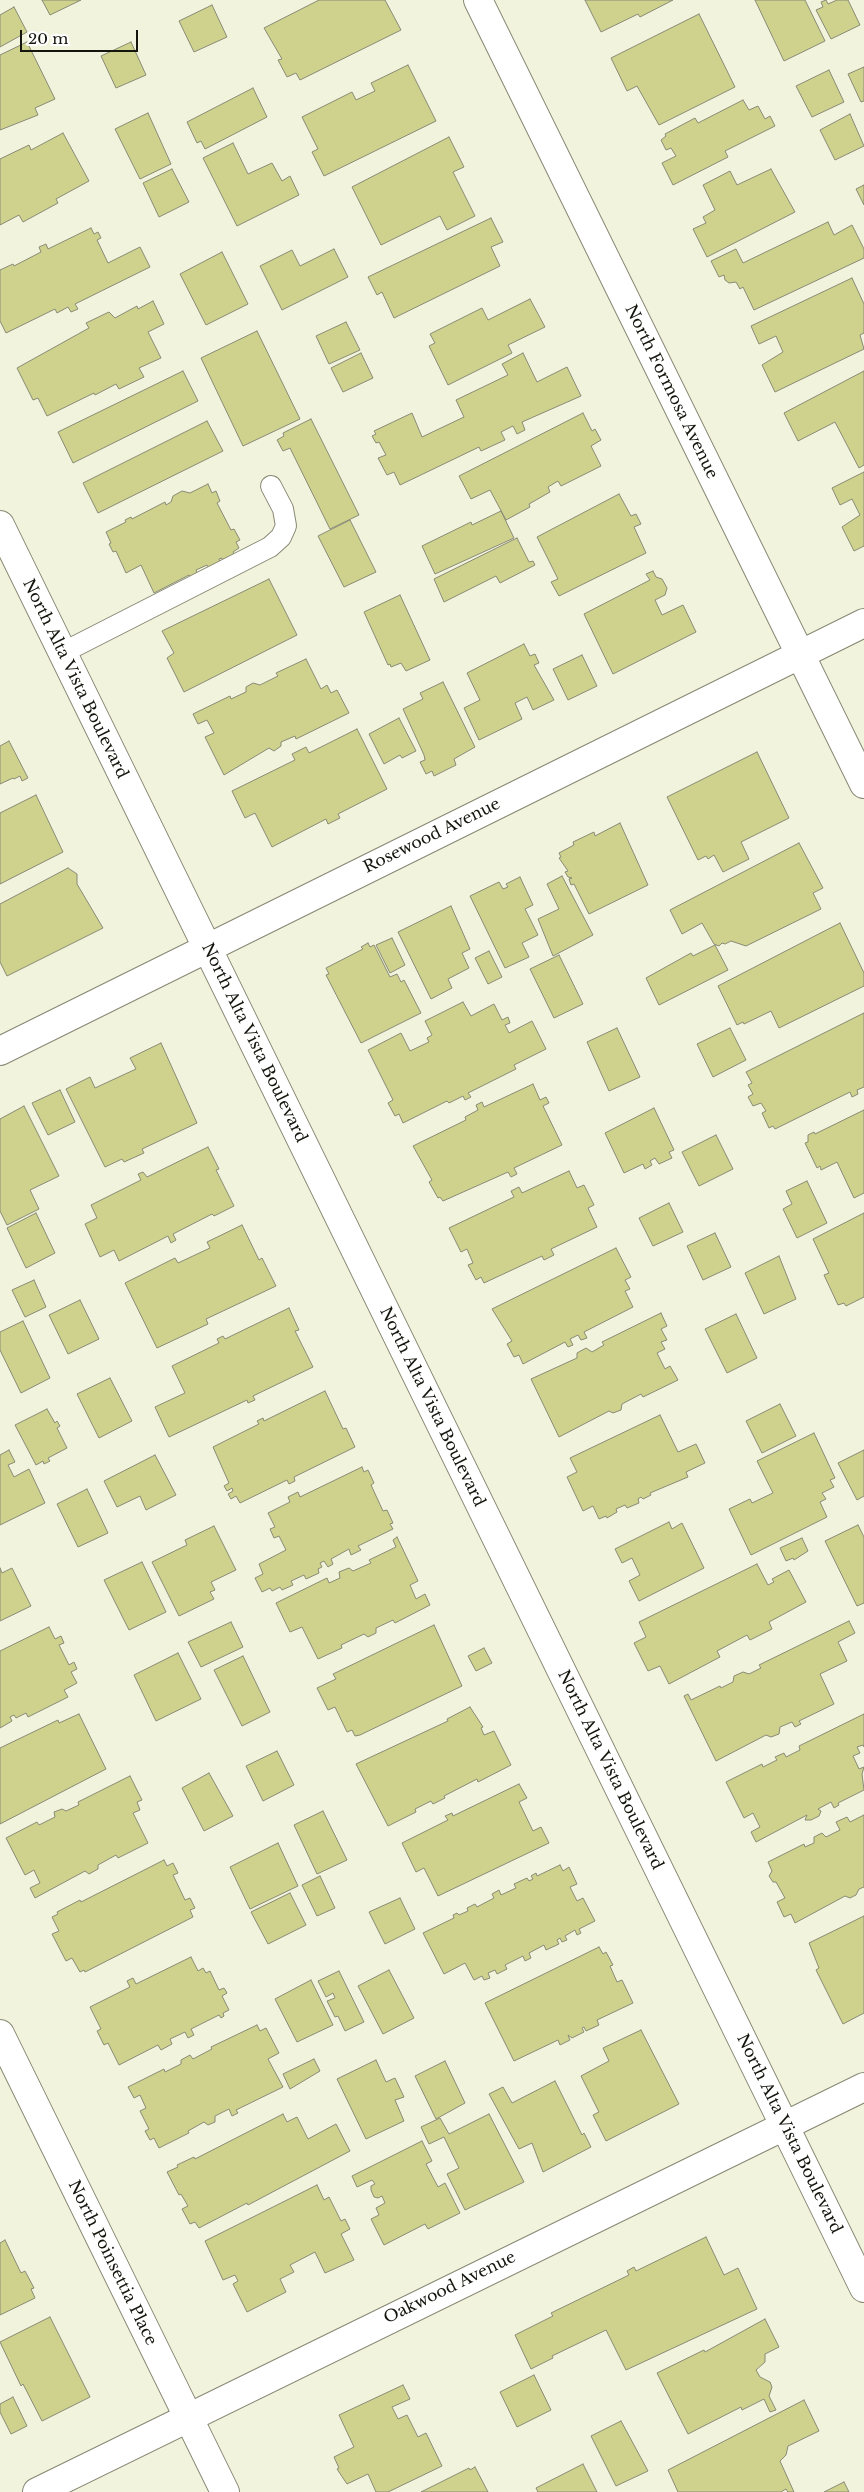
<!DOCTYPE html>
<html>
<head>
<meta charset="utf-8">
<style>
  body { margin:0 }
  #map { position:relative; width:864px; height:2492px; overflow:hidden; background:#f2f3dd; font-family:"Libre Baskerville",serif }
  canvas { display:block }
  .scale { position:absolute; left:20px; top:30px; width:118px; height:22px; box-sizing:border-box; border:2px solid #14150d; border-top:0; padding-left:6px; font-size:15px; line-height:18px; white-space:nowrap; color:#14150d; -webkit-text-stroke:4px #fff; paint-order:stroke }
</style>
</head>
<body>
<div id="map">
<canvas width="864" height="2492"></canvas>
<div class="scale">20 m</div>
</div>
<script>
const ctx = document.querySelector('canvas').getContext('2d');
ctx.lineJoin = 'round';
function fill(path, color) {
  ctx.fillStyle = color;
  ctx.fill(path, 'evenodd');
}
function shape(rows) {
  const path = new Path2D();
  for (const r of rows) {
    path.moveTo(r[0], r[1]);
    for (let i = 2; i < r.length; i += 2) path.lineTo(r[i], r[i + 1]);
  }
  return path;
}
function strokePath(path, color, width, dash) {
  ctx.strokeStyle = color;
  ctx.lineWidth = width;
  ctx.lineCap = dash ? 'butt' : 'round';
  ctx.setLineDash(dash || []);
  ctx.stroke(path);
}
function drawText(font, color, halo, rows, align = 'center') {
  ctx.font = font + ' "Libre Baskerville",serif';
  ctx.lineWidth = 5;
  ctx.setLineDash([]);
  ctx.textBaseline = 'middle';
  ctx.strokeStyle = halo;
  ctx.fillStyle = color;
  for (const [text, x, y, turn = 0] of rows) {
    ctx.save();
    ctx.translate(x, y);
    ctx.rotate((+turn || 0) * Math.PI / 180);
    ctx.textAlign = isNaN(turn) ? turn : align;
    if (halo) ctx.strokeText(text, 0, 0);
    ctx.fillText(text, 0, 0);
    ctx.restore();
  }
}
const building = shape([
  [42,0,81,0,50,15,42,0],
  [319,0,385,0,401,30,300,80,296,73,287,77,278,60,282,59,264,28,319,0],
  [585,0,673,0,640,17,638,14,601,32,585,0],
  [755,0,805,0,825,41,784,61,755,0],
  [826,0,828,4,837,0,848,0,860,25,831,39,816,10,823,7,821,2,826,0],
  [212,5,227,37,194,52,179,21,212,5],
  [14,7,27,32,0,47,0,15,14,7],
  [699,14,735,87,659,125,637,86,627,91,611,58,699,14],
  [27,42,55,99,35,108,38,115,0,130,0,55,27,42],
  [131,42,146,75,116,88,101,56,131,42],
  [408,65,436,121,324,176,312,152,318,149,302,117,352,92,356,100,375,91,371,83,408,65],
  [864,67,864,101,861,102,848,74,864,67],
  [829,70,844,102,812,117,796,86,829,70],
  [253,88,267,117,205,149,201,141,197,143,187,122,253,88],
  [743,100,749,110,758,106,765,119,770,116,775,126,725,151,728,157,673,185,662,163,676,156,671,148,666,150,661,140,666,136,665,134,695,118,698,123,743,100],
  [148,113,171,164,140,179,115,129,148,113],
  [850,114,864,146,835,160,820,130,850,114],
  [63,133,89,181,56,199,58,203,23,222,19,215,0,225,0,159,29,145,31,150,63,133],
  [449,137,464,167,453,172,475,216,447,230,440,216,381,245,352,187,449,137],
  [233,143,248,174,272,163,282,181,290,176,299,195,237,226,203,158,233,143],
  [172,169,189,202,159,217,143,183,172,169],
  [771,169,795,212,707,257,693,229,706,223,703,217,715,210,703,185,730,171,737,185,771,169],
  [864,185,864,205,856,189,864,185],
  [491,218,503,242,491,247,500,266,394,318,382,292,377,295,368,277,491,218],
  [828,222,834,235,852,225,864,249,864,258,754,310,743,287,740,289,736,282,729,283,725,280,724,275,719,277,711,261,736,249,743,263,828,222],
  [91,228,94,234,98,232,101,238,97,240,108,263,140,247,150,267,75,304,78,309,71,312,68,307,57,313,55,309,6,333,0,321,0,270,13,264,14,266,41,252,39,247,46,244,48,249,91,228],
  [334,249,348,277,282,310,260,266,292,250,300,266,334,249],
  [222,252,248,304,206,325,180,274,222,252],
  [852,278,864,304,864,333,860,335,864,349,775,392,762,365,783,352,776,336,759,344,751,326,852,278],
  [530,299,545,327,508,345,512,353,448,385,429,346,435,343,430,334,482,308,488,320,530,299],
  [153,301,164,324,148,332,161,358,139,368,144,377,119,389,116,384,95,395,94,393,47,416,38,398,33,400,17,368,89,328,86,323,109,312,115,318,137,306,138,309,153,301],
  [346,322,360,350,329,364,316,336,346,322],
  [257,331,300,419,243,446,201,358,257,331],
  [361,353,373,378,343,392,331,368,361,353],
  [523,353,537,382,567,367,581,396,522,422,525,430,517,434,513,426,501,432,505,440,481,451,479,447,400,485,394,472,387,475,378,458,386,455,379,442,376,443,372,436,376,434,374,431,412,413,422,437,464,417,456,400,508,375,502,364,523,353],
  [183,371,198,401,73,463,58,432,183,371],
  [864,371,864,465,859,468,835,422,798,441,784,413,864,371],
  [583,413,592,431,595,429,601,440,591,446,601,466,561,486,558,481,548,487,550,492,529,504,530,507,506,520,490,490,471,499,459,476,583,413],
  [311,419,359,515,330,529,290,448,283,451,277,440,284,436,283,433,311,419],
  [207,421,223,451,98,513,83,483,207,421],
  [864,472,864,546,854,551,842,527,860,515,852,499,840,505,832,488,864,472],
  [208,484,212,493,216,491,220,501,217,503,231,530,234,529,240,540,236,542,239,548,233,552,235,556,224,564,222,558,219,559,221,565,211,572,207,565,196,570,198,575,191,579,189,575,154,593,141,565,126,573,116,551,113,552,109,544,111,543,106,532,126,522,125,520,131,517,132,519,165,502,166,505,171,502,173,496,182,491,190,493,208,484],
  [619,494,631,516,636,514,641,524,634,527,646,553,559,596,551,582,558,579,537,537,619,494],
  [501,511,514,538,435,574,422,546,471,522,472,525,501,511],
  [350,520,376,572,344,587,318,536,350,520],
  [517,538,529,562,533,561,535,565,500,583,496,576,444,602,434,579,517,538],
  [653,571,656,577,662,579,667,588,665,595,655,600,662,615,683,605,696,632,613,674,584,614,650,580,646,574,653,571],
  [269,579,297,635,184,692,167,658,174,653,162,631,269,579],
  [400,595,430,660,406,671,401,663,391,667,390,664,388,665,364,612,400,595],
  [524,644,530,656,535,654,539,663,534,665,554,700,533,710,527,697,515,703,522,719,479,740,464,708,480,700,467,673,524,644],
  [582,655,597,686,568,700,553,669,582,655],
  [306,659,321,689,327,685,331,693,337,690,349,713,296,739,295,736,281,742,281,746,274,751,269,748,224,775,205,737,214,733,207,720,198,724,193,714,230,696,231,699,246,692,246,687,253,683,260,685,278,676,276,673,306,659],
  [443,682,475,747,454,759,456,765,434,776,432,771,426,774,420,762,425,760,424,755,403,709,423,699,420,693,443,682],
  [399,718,416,751,402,758,400,755,384,764,369,734,399,718],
  [357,729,387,789,338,814,340,818,328,824,326,819,272,847,255,813,245,818,232,791,295,760,292,754,306,747,309,753,357,729],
  [9,741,28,778,22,781,20,776,14,779,13,778,0,784,0,746,9,741],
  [757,752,789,818,741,842,749,859,723,872,714,855,708,859,706,856,698,860,667,797,757,752],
  [36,795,63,852,0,884,0,813,36,795],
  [620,823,648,885,589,914,574,884,571,885,569,879,572,878,568,877,565,872,568,871,559,858,561,857,559,853,574,845,573,842,594,832,595,836,620,823],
  [799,843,823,888,813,893,821,909,746,946,731,941,725,944,722,943,719,946,714,944,702,923,682,934,670,910,799,843],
  [68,868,77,874,77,884,103,928,7,976,0,962,0,904,68,868],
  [562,876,593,935,553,956,538,919,559,909,547,884,562,876],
  [520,877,533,905,525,909,538,935,522,943,529,957,505,968,470,896,499,882,503,889,508,887,506,884,520,877],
  [451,906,470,949,462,953,469,968,448,979,452,988,431,999,398,932,451,906],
  [840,923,864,973,864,986,779,1028,771,1011,744,1024,743,1022,737,1025,718,986,840,923],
  [392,938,405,965,390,973,376,945,392,938],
  [368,943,370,947,374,945,390,977,397,974,401,982,404,980,421,1013,361,1043,326,975,329,974,326,968,363,949,361,947,368,943],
  [715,945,728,970,659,1005,646,978,691,953,693,956,715,945],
  [489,951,502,977,488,984,475,958,489,951],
  [559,955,583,1004,554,1018,530,969,559,955],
  [463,1002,471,1016,494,1004,502,1020,508,1017,510,1023,505,1025,509,1033,532,1021,546,1049,514,1065,516,1069,468,1093,471,1097,465,1100,463,1096,449,1103,447,1101,403,1123,399,1114,395,1116,388,1103,393,1100,368,1050,401,1033,410,1051,429,1042,427,1038,432,1035,425,1021,463,1002],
  [864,1013,864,1087,857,1090,858,1094,852,1097,850,1092,775,1129,773,1126,769,1128,762,1113,766,1111,761,1103,753,1106,748,1097,753,1094,748,1085,752,1083,746,1072,864,1013],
  [617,1028,640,1077,609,1091,587,1042,617,1028],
  [730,1028,746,1060,713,1077,697,1044,730,1028],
  [161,1043,197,1123,142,1149,144,1153,124,1162,122,1159,105,1167,66,1089,90,1077,95,1088,136,1069,130,1058,161,1043],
  [533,1084,540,1100,546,1097,549,1103,543,1106,562,1145,514,1168,517,1174,511,1177,508,1172,443,1201,440,1197,438,1198,429,1182,432,1180,413,1146,466,1120,465,1117,478,1110,476,1105,482,1102,484,1107,533,1084],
  [60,1090,75,1122,48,1135,32,1103,60,1090],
  [24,1106,59,1176,30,1190,39,1209,7,1225,0,1211,0,1119,24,1106],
  [654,1108,674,1150,669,1152,672,1158,659,1164,655,1158,650,1161,652,1165,645,1169,643,1164,624,1173,605,1133,654,1108],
  [864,1110,864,1193,854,1198,837,1162,821,1170,820,1166,817,1168,805,1143,808,1142,808,1135,814,1132,815,1134,864,1110],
  [716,1135,733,1169,699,1186,682,1152,716,1135],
  [208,1147,219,1169,216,1170,234,1206,214,1216,212,1214,173,1234,176,1240,171,1243,168,1236,119,1261,114,1250,100,1257,85,1224,97,1218,91,1205,141,1180,138,1174,143,1172,147,1177,208,1147],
  [569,1171,577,1188,584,1185,594,1205,588,1208,597,1227,551,1249,554,1255,544,1260,542,1256,484,1283,481,1277,476,1280,468,1265,473,1263,467,1249,461,1252,449,1228,514,1197,511,1191,519,1187,522,1193,569,1171],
  [807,1181,827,1223,797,1238,783,1209,792,1204,786,1191,807,1181],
  [669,1203,683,1232,653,1246,639,1218,669,1203],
  [36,1213,55,1253,26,1268,7,1228,36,1213],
  [864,1213,864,1297,846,1306,844,1303,838,1305,824,1275,829,1273,813,1239,864,1213],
  [242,1225,259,1260,262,1258,276,1286,206,1319,208,1324,157,1348,125,1283,175,1258,178,1263,210,1248,207,1242,242,1225],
  [715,1233,731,1267,703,1280,687,1246,715,1233],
  [616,1248,631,1277,625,1280,630,1289,625,1291,633,1307,584,1332,587,1338,581,1340,578,1335,570,1339,573,1345,568,1347,565,1342,523,1364,519,1355,514,1357,507,1344,512,1341,492,1309,616,1248],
  [779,1256,796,1299,764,1314,745,1273,779,1256],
  [34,1280,46,1307,25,1317,12,1290,34,1280],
  [80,1300,99,1339,68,1354,49,1315,80,1300],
  [289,1308,299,1330,295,1331,313,1367,253,1396,255,1400,248,1403,247,1400,169,1437,155,1407,185,1393,172,1366,219,1343,217,1339,223,1336,225,1339,289,1308],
  [661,1313,667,1326,661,1329,667,1340,661,1342,665,1349,657,1353,665,1369,670,1366,678,1380,643,1397,641,1394,622,1404,621,1410,613,1413,609,1411,559,1437,531,1379,577,1358,577,1353,586,1348,592,1352,604,1345,602,1342,661,1313],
  [736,1314,757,1358,727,1373,705,1329,736,1314],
  [23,1321,50,1378,21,1393,0,1350,0,1332,23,1321],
  [110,1378,132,1421,99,1438,77,1394,110,1378],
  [325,1391,343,1429,346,1428,355,1447,294,1477,295,1481,289,1484,287,1480,240,1503,236,1496,231,1499,228,1494,233,1491,232,1488,227,1491,224,1486,229,1483,213,1447,259,1424,257,1421,263,1418,264,1421,325,1391],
  [780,1404,796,1436,762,1453,746,1421,780,1404],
  [47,1409,55,1423,57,1421,60,1426,57,1428,67,1448,48,1458,50,1461,44,1464,43,1461,36,1465,15,1425,47,1409],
  [660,1415,678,1452,696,1444,705,1463,686,1472,688,1477,650,1493,651,1495,643,1499,641,1497,638,1499,639,1503,627,1508,625,1505,616,1509,617,1512,607,1518,606,1516,599,1519,593,1506,583,1511,567,1477,577,1472,570,1458,660,1415],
  [814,1433,835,1478,830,1480,834,1487,822,1493,826,1499,820,1502,827,1517,751,1555,729,1509,750,1499,752,1503,773,1493,757,1461,814,1433],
  [9,1450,15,1462,8,1465,14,1477,29,1469,45,1503,0,1525,0,1455,9,1450],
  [864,1450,864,1496,857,1500,838,1463,864,1450],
  [155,1455,176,1495,146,1510,140,1496,117,1507,104,1481,155,1455],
  [362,1467,364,1472,368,1470,374,1483,371,1485,383,1511,387,1510,393,1523,390,1524,393,1529,358,1546,361,1550,351,1555,349,1549,331,1559,333,1564,328,1567,324,1561,320,1563,322,1567,318,1569,319,1573,306,1579,304,1575,291,1581,293,1585,282,1590,280,1587,272,1591,270,1588,262,1592,255,1578,263,1574,259,1564,286,1550,279,1536,274,1538,270,1529,275,1527,268,1513,290,1502,288,1497,298,1492,300,1497,362,1467],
  [87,1489,108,1533,78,1547,57,1504,87,1489],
  [669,1522,672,1529,682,1523,704,1568,639,1601,629,1581,640,1575,632,1558,622,1563,615,1549,669,1522],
  [858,1525,864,1537,864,1603,857,1606,825,1541,858,1525],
  [214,1526,236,1570,211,1582,215,1590,210,1592,214,1599,179,1616,152,1562,187,1545,185,1540,214,1526],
  [397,1537,418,1581,410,1585,416,1599,425,1594,430,1605,395,1623,393,1620,376,1628,376,1633,368,1637,364,1634,341,1645,342,1648,318,1659,302,1627,290,1632,276,1603,327,1578,329,1583,340,1578,339,1572,349,1568,353,1571,371,1563,369,1560,396,1547,393,1540,397,1537],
  [802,1538,808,1551,794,1560,793,1558,786,1561,780,1548,802,1538],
  [142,1562,166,1612,129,1630,104,1580,142,1562],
  [757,1564,768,1585,774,1582,772,1579,789,1570,806,1602,769,1622,772,1629,750,1640,747,1635,717,1651,720,1657,669,1684,660,1666,648,1671,634,1643,646,1637,639,1622,757,1564],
  [0,1568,2,1573,12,1568,31,1606,0,1621,0,1568],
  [849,1621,855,1633,838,1642,847,1661,820,1674,834,1704,799,1721,801,1724,795,1727,792,1722,780,1727,779,1734,771,1737,766,1735,716,1761,684,1696,688,1694,691,1700,720,1686,721,1688,733,1682,734,1676,743,1672,749,1674,761,1668,759,1665,849,1621],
  [231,1622,243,1647,201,1667,188,1642,231,1622],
  [434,1625,462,1686,360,1735,355,1736,352,1730,347,1732,335,1707,328,1710,317,1688,336,1679,333,1674,434,1625],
  [49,1627,55,1639,61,1636,64,1643,59,1645,69,1665,74,1662,77,1669,71,1672,77,1683,64,1690,68,1697,28,1717,26,1713,16,1718,14,1715,10,1717,12,1721,0,1728,0,1651,49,1627],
  [484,1648,492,1663,476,1671,468,1656,484,1648],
  [178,1653,201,1699,156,1721,134,1675,178,1653],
  [243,1656,270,1712,242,1726,214,1670,243,1656],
  [470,1707,483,1727,481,1728,484,1735,494,1731,511,1765,478,1782,477,1779,444,1796,445,1798,433,1804,431,1801,415,1809,416,1812,388,1826,356,1764,448,1721,447,1719,470,1707],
  [79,1714,106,1769,0,1824,0,1748,58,1720,59,1723,79,1714],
  [864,1714,864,1747,863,1745,857,1747,860,1753,853,1756,859,1769,864,1767,862,1774,864,1790,838,1803,839,1805,834,1808,831,1802,818,1809,821,1811,819,1816,811,1820,805,1820,807,1815,756,1842,751,1832,760,1827,753,1813,744,1818,726,1782,762,1764,763,1767,777,1760,775,1757,784,1753,786,1757,800,1750,799,1746,864,1714],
  [277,1751,294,1785,263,1801,246,1766,277,1751],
  [209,1773,233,1816,204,1831,182,1788,209,1773],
  [130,1776,142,1800,137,1802,140,1810,133,1813,148,1843,118,1858,116,1855,98,1865,98,1869,89,1874,85,1871,35,1898,30,1888,40,1883,34,1870,25,1875,6,1838,37,1822,39,1825,55,1817,54,1812,62,1809,66,1811,79,1805,78,1802,130,1776],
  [519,1784,527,1798,519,1802,533,1831,541,1827,549,1843,438,1896,424,1868,416,1872,402,1843,448,1820,445,1816,452,1813,453,1816,519,1784],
  [323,1811,347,1860,317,1874,294,1825,323,1811],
  [864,1815,864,1887,859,1889,856,1895,850,1898,845,1896,795,1923,791,1914,784,1917,777,1902,785,1898,776,1882,773,1882,769,1876,772,1871,768,1862,804,1844,805,1847,814,1843,814,1837,822,1833,826,1837,840,1830,836,1822,847,1817,850,1822,864,1815],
  [278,1843,298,1886,250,1909,230,1867,278,1843],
  [164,1860,167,1866,173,1863,178,1873,173,1875,185,1900,190,1898,195,1908,190,1910,193,1917,85,1972,84,1970,80,1972,72,1958,66,1961,52,1934,59,1931,52,1917,58,1914,57,1912,80,1900,81,1902,164,1860],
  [560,1865,563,1871,569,1867,577,1884,570,1887,577,1901,583,1898,595,1921,579,1929,581,1933,577,1935,575,1930,565,1936,567,1940,562,1942,560,1938,557,1940,559,1944,546,1950,544,1945,529,1953,531,1958,525,1961,523,1956,505,1965,507,1969,497,1974,495,1970,488,1973,490,1978,484,1980,482,1976,474,1980,465,1963,444,1974,423,1933,454,1918,453,1915,457,1913,459,1915,468,1911,467,1908,475,1904,477,1907,494,1898,492,1894,499,1890,501,1895,516,1888,514,1884,527,1878,529,1881,533,1879,531,1876,536,1873,537,1876,560,1865],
  [320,1876,335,1908,317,1916,302,1885,320,1876],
  [290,1893,306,1925,268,1944,251,1912,290,1893],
  [400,1898,415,1929,385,1944,369,1912,400,1898],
  [864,1916,864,2013,843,2024,816,1970,819,1968,809,1943,864,1916],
  [599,1947,603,1954,606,1952,613,1965,610,1966,617,1982,622,1980,633,2003,597,2020,599,2025,586,2031,584,2027,582,2028,584,2032,572,2038,568,2035,570,2040,560,2045,558,2040,514,2061,485,2003,599,1947],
  [191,1957,198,1971,203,1968,206,1973,210,1971,219,1990,224,1988,227,1993,222,1996,229,2010,223,2013,224,2016,221,2018,219,2015,191,2029,194,2035,188,2038,185,2032,170,2039,172,2044,161,2050,158,2045,119,2065,108,2043,104,2045,97,2031,101,2029,90,2007,130,1987,127,1981,133,1978,136,1984,191,1957],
  [389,1970,414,2018,383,2034,358,1986,389,1970],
  [339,1971,364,2022,345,2031,338,2016,335,2017,327,2001,335,1998,333,1993,326,1997,318,1981,339,1971],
  [311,1980,333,2025,297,2042,275,1999,311,1980],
  [257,2025,260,2031,266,2028,279,2053,268,2059,283,2087,236,2110,238,2113,232,2116,229,2109,215,2116,215,2122,208,2125,204,2122,188,2131,189,2133,159,2148,154,2138,150,2140,145,2131,149,2129,140,2111,146,2108,140,2095,134,2098,128,2087,164,2069,165,2072,181,2064,181,2060,190,2055,193,2059,212,2049,211,2047,257,2025],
  [641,2030,679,2104,606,2141,593,2115,599,2112,581,2076,609,2061,603,2048,641,2030],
  [314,2059,320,2071,290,2089,283,2074,314,2059],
  [376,2060,386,2082,395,2078,404,2097,395,2100,404,2121,366,2139,337,2079,376,2060],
  [445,2061,465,2103,436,2119,415,2076,445,2061],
  [555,2081,582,2135,584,2133,591,2147,543,2172,532,2143,519,2149,489,2094,503,2087,512,2103,555,2081],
  [283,2114,287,2122,297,2117,308,2139,336,2124,350,2151,248,2205,247,2203,199,2228,195,2222,190,2224,182,2209,188,2206,181,2194,179,2195,167,2172,178,2167,177,2165,194,2157,195,2159,283,2114],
  [489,2114,524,2182,465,2210,447,2174,459,2168,444,2137,429,2144,421,2127,440,2118,449,2134,489,2114],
  [422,2141,432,2161,426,2164,438,2187,445,2183,460,2213,428,2229,425,2224,384,2245,371,2219,379,2215,376,2208,385,2203,382,2196,378,2198,374,2197,371,2190,371,2186,375,2184,372,2180,357,2187,352,2176,422,2141],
  [317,2185,324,2200,329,2197,341,2221,345,2219,350,2229,341,2234,354,2260,325,2273,315,2252,290,2265,294,2272,280,2279,286,2292,247,2312,233,2284,238,2281,235,2275,223,2280,205,2241,317,2185],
  [706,2237,724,2275,738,2268,757,2309,626,2370,606,2330,552,2356,553,2358,531,2369,515,2335,553,2316,551,2313,629,2275,627,2271,634,2267,636,2271,706,2237],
  [5,2240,21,2273,25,2271,34,2288,31,2289,35,2298,0,2315,0,2243,5,2240],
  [50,2317,90,2397,42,2421,23,2384,21,2386,0,2342,50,2317],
  [765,2319,779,2347,765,2354,765,2362,756,2370,760,2377,770,2382,772,2387,769,2396,776,2410,770,2412,764,2399,742,2410,741,2407,688,2434,657,2373,704,2350,705,2352,765,2319],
  [534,2375,551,2410,517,2427,500,2392,534,2375],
  [403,2385,410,2399,392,2407,398,2419,407,2415,418,2437,426,2433,442,2466,388,2492,376,2492,368,2474,347,2484,337,2469,339,2468,334,2457,354,2447,339,2415,403,2385],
  [13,2397,27,2426,11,2434,0,2412,0,2404,13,2397],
  [804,2400,819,2431,788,2446,786,2455,780,2461,794,2492,788,2492,786,2489,781,2492,678,2492,668,2470,804,2400],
  [621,2421,648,2471,616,2486,591,2436,621,2421],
  [583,2464,597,2492,538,2492,536,2488,583,2464],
  [475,2467,488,2492,421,2492,469,2468,470,2470,475,2467],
  [844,2482,849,2492,824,2492,844,2482]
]);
fill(building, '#cfd28d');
strokePath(building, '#888a75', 1);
const service = shape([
  [62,653,270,547,281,537,286,526,283,509,271,486]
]);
const minor = shape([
  [478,0,864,784],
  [0,525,864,2288],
  [0,1051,864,623],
  [0,2034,225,2492],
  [37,2492,864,2087]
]);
strokePath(service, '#878874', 22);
strokePath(minor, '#878874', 30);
strokePath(service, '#fff', 20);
strokePath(minor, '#fff', 28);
drawText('16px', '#14150d', '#fff', [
  ["North Formosa Avenue",671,392,64],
  ["North Alta Vista Boulevard",75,679,64],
  ["Rosewood Avenue",432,836,-26],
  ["North Alta Vista Boulevard",254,1043,64],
  ["North Alta Vista Boulevard",432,1407,64],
  ["North Alta Vista Boulevard",610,1770,64],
  ["North Alta Vista Boulevard",789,2134,64],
  ["North Poinsettia Place",112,2263,64],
  ["Oakwood Avenue",450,2288,-26]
]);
</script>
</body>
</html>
